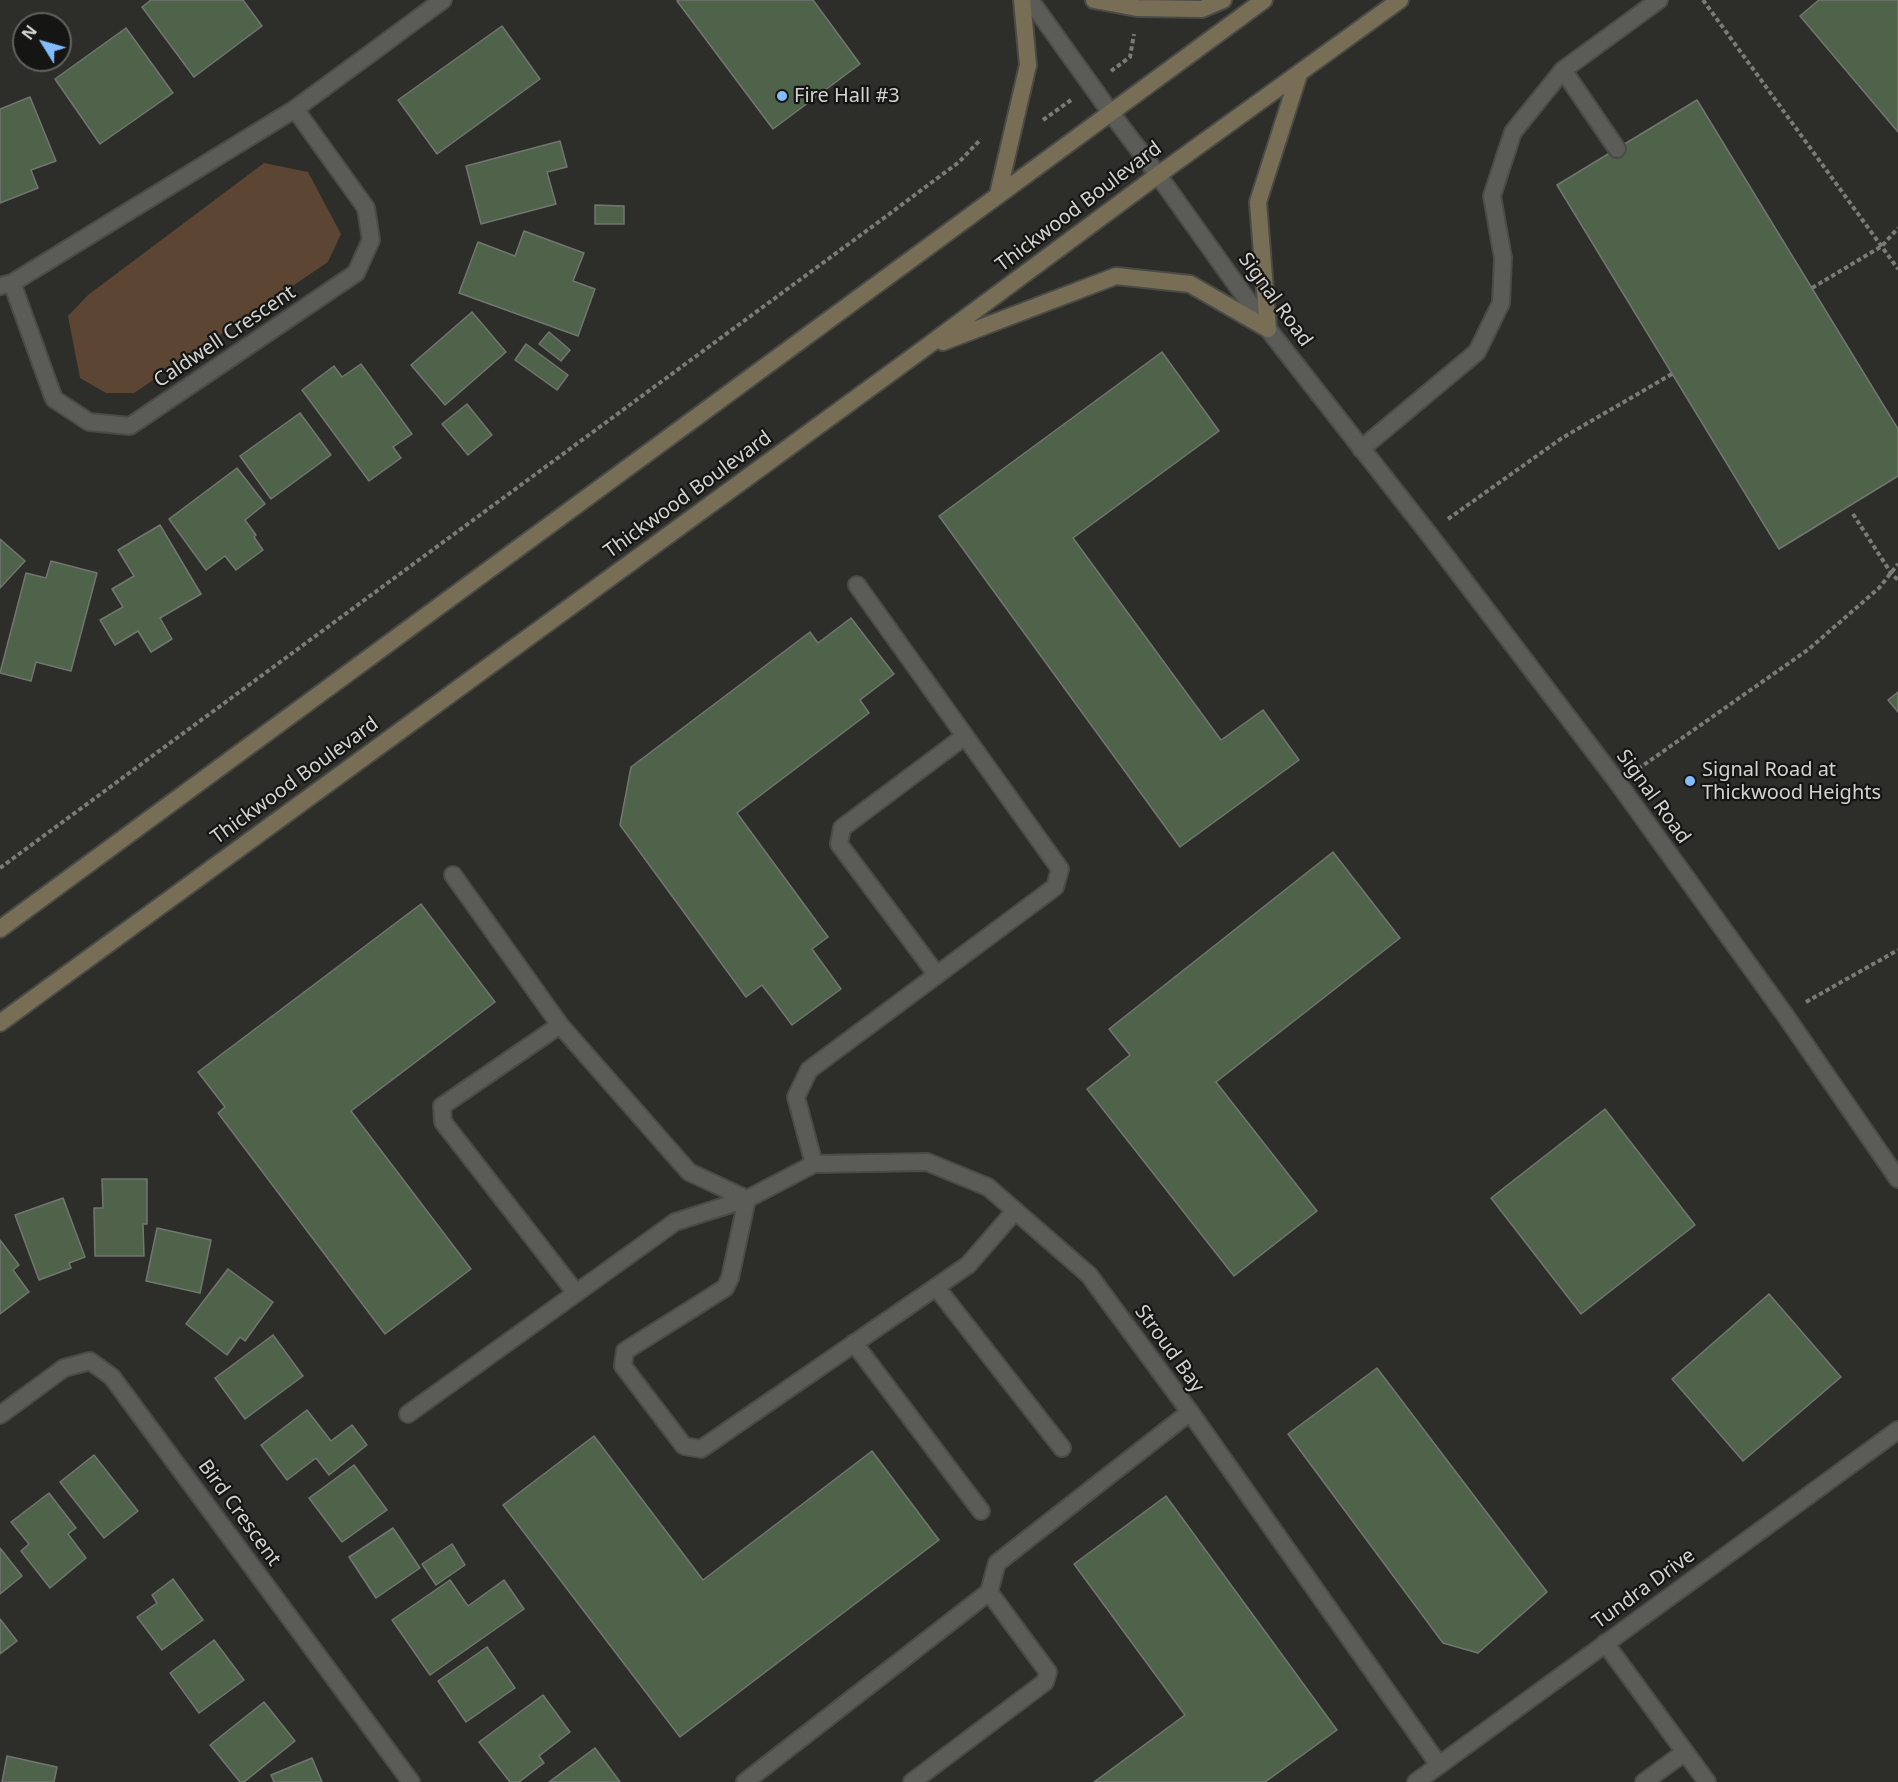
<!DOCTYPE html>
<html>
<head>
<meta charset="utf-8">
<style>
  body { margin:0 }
  #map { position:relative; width:1898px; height:1782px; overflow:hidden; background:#2d2d29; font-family:"Noto Sans",sans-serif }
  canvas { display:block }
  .north { position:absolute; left:12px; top:12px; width:60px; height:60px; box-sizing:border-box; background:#151513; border:2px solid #61615f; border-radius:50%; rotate:307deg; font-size:16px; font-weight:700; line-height:24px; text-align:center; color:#d3d3d1 }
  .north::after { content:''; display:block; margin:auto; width:21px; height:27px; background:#82bcfa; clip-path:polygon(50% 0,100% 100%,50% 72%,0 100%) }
</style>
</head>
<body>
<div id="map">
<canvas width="1898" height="1782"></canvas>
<div class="north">N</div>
</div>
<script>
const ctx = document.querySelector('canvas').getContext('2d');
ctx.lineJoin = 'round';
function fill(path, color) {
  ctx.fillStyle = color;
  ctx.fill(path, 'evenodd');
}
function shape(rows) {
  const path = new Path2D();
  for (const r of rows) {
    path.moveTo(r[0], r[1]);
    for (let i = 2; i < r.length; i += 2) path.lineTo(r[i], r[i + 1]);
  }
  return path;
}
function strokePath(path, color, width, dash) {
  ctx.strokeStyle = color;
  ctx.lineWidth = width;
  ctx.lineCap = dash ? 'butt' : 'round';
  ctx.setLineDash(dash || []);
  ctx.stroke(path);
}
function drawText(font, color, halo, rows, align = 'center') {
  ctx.font = font + ' "Noto Sans",sans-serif';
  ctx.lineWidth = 4.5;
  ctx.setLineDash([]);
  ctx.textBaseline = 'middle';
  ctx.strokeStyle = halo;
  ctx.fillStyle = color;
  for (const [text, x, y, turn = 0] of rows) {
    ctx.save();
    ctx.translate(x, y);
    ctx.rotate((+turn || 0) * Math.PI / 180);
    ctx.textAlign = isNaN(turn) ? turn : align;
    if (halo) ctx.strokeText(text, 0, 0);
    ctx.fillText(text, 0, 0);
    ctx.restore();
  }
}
fill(shape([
  [264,163,308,172,341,234,328,262,134,393,106,393,80,378,68,316,88,295]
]), '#5d4533');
const building = shape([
  [151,0,243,0,262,26,194,77,142,7,151,0],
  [679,0,813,0,860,64,773,129,677,1,679,0],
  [1819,0,1898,0,1898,132,1800,16,1819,0],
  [502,26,540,79,437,154,398,100,502,26],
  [126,28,173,93,100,144,55,79,126,28],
  [30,97,56,161,31,170,38,188,0,203,0,109,30,97],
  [1697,100,1898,429,1898,476,1779,549,1557,185,1697,100],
  [560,141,567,167,547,172,556,204,481,224,466,166,560,141],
  [595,205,624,206,624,224,595,224,595,205],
  [524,231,584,253,573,281,595,289,578,336,459,293,478,242,515,256,524,231],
  [472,312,506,352,445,405,411,365,472,312],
  [549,332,570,350,561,361,539,344,549,332],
  [526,344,568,375,557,390,515,360,526,344],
  [1162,352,1219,431,1073,538,1221,740,1263,710,1299,760,1180,847,939,516,1162,352],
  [361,364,412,434,393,447,401,458,369,481,302,390,334,366,342,377,361,364],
  [467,404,492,435,468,455,442,424,467,404],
  [300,413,331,455,271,499,240,456,300,413],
  [237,468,265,504,245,520,256,535,254,537,263,550,236,570,225,556,206,570,169,519,237,468],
  [160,525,201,594,160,618,172,639,151,652,138,631,115,645,100,620,123,607,112,589,134,576,118,550,160,525],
  [0,539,25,561,0,588,0,539],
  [51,561,97,573,71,671,36,662,31,681,0,673,26,573,46,578,51,561],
  [851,618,894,674,860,700,869,713,737,813,828,937,812,949,841,989,792,1025,762,985,746,997,620,825,631,767,810,632,818,643,851,618],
  [1898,692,1898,712,1888,700,1898,692],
  [1333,852,1400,938,1216,1082,1317,1211,1234,1276,1087,1089,1130,1055,1109,1029,1333,852],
  [421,904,495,1002,351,1111,471,1269,385,1334,218,1113,225,1107,198,1072,421,904],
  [1605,1109,1695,1225,1581,1314,1491,1198,1605,1109],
  [102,1179,147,1179,147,1224,143,1224,144,1256,95,1256,94,1208,103,1208,102,1179],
  [63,1198,85,1257,69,1263,71,1268,39,1280,15,1215,63,1198],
  [157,1228,211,1240,200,1293,146,1281,157,1228],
  [0,1240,19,1265,13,1270,29,1292,0,1314,0,1240],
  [228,1269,273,1302,245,1341,240,1337,227,1355,186,1324,228,1269],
  [1769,1294,1841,1377,1743,1461,1672,1379,1769,1294],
  [273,1335,303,1376,245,1419,215,1378,273,1335],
  [1377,1368,1547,1592,1478,1653,1443,1643,1288,1434,1377,1368],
  [307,1410,331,1441,352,1425,367,1445,329,1475,316,1458,287,1480,261,1445,307,1410],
  [594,1436,703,1580,872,1451,939,1540,680,1737,503,1505,594,1436],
  [94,1455,138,1511,104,1538,60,1482,94,1455],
  [354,1465,387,1510,342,1542,309,1498,354,1465],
  [49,1493,76,1528,68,1534,86,1558,50,1588,21,1551,29,1544,11,1522,49,1493],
  [1166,1496,1337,1730,1265,1782,1094,1782,1185,1715,1074,1564,1166,1496],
  [393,1528,420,1568,376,1598,349,1557,393,1528],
  [452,1544,465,1565,436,1585,422,1564,452,1544],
  [0,1548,22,1576,0,1594,0,1548],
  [173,1579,203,1620,162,1650,137,1617,157,1603,152,1595,173,1579],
  [450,1580,468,1606,504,1580,524,1609,430,1675,392,1620,450,1580],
  [0,1619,17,1641,0,1654,0,1619],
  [214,1640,244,1680,199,1713,170,1673,214,1640],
  [487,1647,515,1688,466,1722,438,1681,487,1647],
  [543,1695,570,1732,539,1756,544,1763,519,1782,510,1782,479,1742,543,1695],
  [264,1702,295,1741,244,1782,240,1782,210,1745,264,1702],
  [595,1748,620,1782,549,1782,595,1748],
  [7,1756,57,1767,54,1782,2,1782,7,1756],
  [312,1758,322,1782,274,1782,271,1775,312,1758]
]);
fill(building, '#4e634a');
strokePath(building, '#727671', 1.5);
const service = shape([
  [1563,70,1617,149],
  [453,875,560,1025,442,1106,443,1122,576,1293],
  [937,975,839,844,842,828,965,736],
  [560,1025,689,1172,747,1199],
  [814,1164,796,1097,809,1070,1055,887,1060,869,857,585],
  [747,1199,730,1278,725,1288,625,1351,623,1366,684,1446,701,1449,968,1265,1015,1211],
  [936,1287,1062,1448],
  [854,1343,981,1511],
  [408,1414,675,1222,747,1199],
  [1605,1643,1707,1782],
  [745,1782,989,1592,997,1563,1190,1412],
  [912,1782,1045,1682,1048,1672,989,1592],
  [1644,1782,1685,1752]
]);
const minor = shape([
  [1030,0,1111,113],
  [12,283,54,399,89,422,130,426,356,273,371,240,366,208,295,109],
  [0,286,12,283,295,109,443,0],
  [1361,449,1477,352,1501,303,1503,258,1492,196,1513,132,1563,70,1659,0],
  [747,1199,814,1164,927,1162,988,1187,1089,1275,1190,1412,1439,1765],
  [0,1415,64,1368,90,1361,112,1377,411,1782],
  [1416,1782,1898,1430]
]);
const tertiary = shape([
  [1111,113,1158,175,1268,329,1428,533,1618,783,1785,1015,1898,1179]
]);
const secondary = shape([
  [1094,0,1137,8,1202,9,1223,0],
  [998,194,1028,65,1022,0],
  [1268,329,1258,202,1299,74],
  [943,342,1116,276,1190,284,1268,329],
  [0,929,1264,0],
  [0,1023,922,350,1158,175,1400,0]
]);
strokePath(service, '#4a4b47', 20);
strokePath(minor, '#4a4b47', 20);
strokePath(tertiary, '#4a4b47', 20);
strokePath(secondary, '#4a4b47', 20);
strokePath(shape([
  [1703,0,1898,269],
  [1111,71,1130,57,1134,34],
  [1043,120,1071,100],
  [1812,288,1882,246,1898,228],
  [1853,514,1891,573,1898,580],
  [1448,519,1562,438,1672,374],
  [1638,769,1809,649,1879,588,1898,564],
  [0,868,888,215,959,162,981,139],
  [1806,1002,1898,950]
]), '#7a7a77', 4, [4.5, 3]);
strokePath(service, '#5b5b57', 16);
strokePath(minor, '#5b5b57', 16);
strokePath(tertiary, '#5b5b57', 16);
strokePath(secondary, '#786e56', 16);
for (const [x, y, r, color] of [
  [782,96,6,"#82bcfa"],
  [1690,781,6,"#82bcfa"]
]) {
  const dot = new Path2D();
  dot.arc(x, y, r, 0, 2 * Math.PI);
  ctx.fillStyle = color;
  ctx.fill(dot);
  strokePath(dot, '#151513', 2);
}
drawText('20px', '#d3d3d1', '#151513', [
  ["Fire Hall #3",794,96],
  ["Signal Road at",1702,770],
  ["Thickwood Heights",1702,793]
], 'left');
drawText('20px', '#d3d3d1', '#151513', [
  ["Thickwood Boulevard",1079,207,-37],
  ["Signal Road",1275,300,54],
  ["Caldwell Crescent",225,337,-34],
  ["Thickwood Boulevard",688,495,-36],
  ["Thickwood Boulevard",295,781,-36],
  ["Signal Road",1653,797,54],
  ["Stroud Bay",1169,1349,54],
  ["Bird Crescent",239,1513,54],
  ["Tundra Drive",1644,1589,-36]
]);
</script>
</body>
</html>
